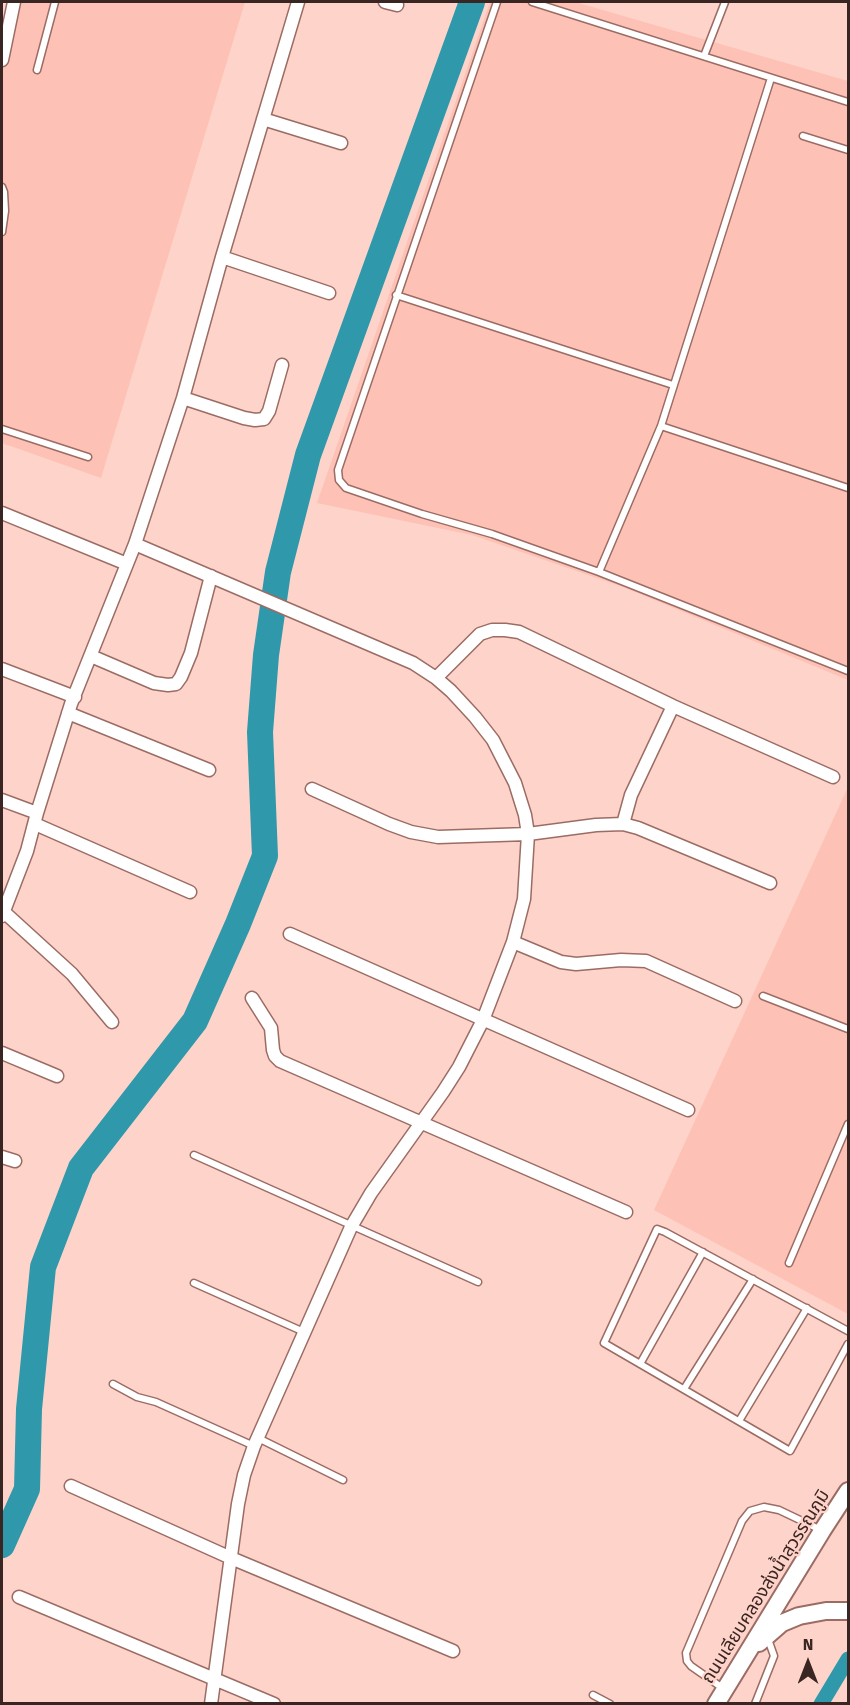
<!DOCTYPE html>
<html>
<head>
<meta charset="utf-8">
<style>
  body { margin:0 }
  #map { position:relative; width:850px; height:1705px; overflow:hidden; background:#fed3ca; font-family:"Fira Sans",sans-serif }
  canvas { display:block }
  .frame { position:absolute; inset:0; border:3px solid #392521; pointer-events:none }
  .north { position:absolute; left:778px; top:1633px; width:60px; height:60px; -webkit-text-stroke:4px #fed3ca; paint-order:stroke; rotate:0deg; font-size:16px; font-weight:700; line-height:24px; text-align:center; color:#392521 }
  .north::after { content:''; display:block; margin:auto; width:21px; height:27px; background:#392521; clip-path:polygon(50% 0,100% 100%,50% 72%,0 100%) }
</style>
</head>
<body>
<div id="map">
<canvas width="850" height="1705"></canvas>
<div class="frame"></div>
<div class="north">N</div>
</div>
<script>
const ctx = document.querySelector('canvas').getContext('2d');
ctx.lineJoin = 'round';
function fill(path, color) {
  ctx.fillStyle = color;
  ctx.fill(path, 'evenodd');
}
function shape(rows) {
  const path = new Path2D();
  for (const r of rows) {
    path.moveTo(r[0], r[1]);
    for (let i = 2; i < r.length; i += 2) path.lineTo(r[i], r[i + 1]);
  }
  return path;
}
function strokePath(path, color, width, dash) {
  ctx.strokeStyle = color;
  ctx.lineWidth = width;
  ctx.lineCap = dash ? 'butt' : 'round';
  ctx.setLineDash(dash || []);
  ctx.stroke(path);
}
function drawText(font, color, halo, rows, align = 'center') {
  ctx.font = font + ' "Fira Sans","Noto Sans Thai",sans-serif';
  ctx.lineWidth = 4.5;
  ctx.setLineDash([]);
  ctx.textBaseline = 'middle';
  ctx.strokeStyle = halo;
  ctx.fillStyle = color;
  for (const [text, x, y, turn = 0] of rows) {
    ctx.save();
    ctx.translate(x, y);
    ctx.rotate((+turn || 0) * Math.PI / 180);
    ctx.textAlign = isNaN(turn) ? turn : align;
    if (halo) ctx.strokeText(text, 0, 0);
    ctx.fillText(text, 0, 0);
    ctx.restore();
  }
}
fill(shape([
  [19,2,245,2,101,478,2,443,2,73],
  [490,2,575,2,848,81,848,680,623,587,472,535,317,503],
  [848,787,848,1314,654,1210]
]), '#fec1b5');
strokePath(shape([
  [821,1704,848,1659]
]), '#2f98aa', 15);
strokePath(shape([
  [2,1545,27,1489,29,1409,43,1267,81,1168,195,1021,238,924,265,856,260,732,266,655,278,572,308,455,472,2]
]), '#2f98aa', 26);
const service = shape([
  [497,2,341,461,338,470,339,480,346,488,422,514,492,534,599,572,848,671],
  [532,2,848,102],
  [704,56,725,2],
  [37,70,55,2],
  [803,136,848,150],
  [2,187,4,192,5,211,2,232],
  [396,295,673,385],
  [661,426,848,488],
  [2,429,88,457],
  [599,572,661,426,771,78],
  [763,996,848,1029],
  [194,1155,478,1282],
  [789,1263,848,1124],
  [194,1283,304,1332],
  [848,1331,665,1232,657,1229,604,1343,790,1451,848,1344],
  [640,1364,703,1252],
  [113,1384,137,1397,156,1402,254,1446],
  [684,1389,753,1279],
  [739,1421,807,1308],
  [258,1438,343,1480],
  [724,1689,691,1666,687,1661,686,1653,742,1521,750,1511,764,1507,779,1510,821,1530],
  [593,1695,610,1704],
  [755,1704,774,1656,768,1639]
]);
const minor = shape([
  [385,2,397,5],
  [2,60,14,2],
  [263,119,341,143],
  [222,257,329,293],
  [183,398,244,418,255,420,264,419,269,411,282,365],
  [2,513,127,564],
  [135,544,413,663,436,678,451,691,475,717,493,740,515,783,525,815,528,834,524,899,513,942,483,1020,459,1067,443,1092,371,1193,351,1227,254,1446,244,1475,238,1504,211,1704],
  [91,656,154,683,168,685,176,684,181,677,191,653,211,576],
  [2,669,75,697],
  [436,678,480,634,492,630,505,630,519,632,673,706,833,777],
  [68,713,209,770],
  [312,789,389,824,411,832,438,837,528,834,596,825,623,824,638,828,770,883],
  [2,800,37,813],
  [35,824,190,892],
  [623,824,631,795,673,706],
  [4,912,72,974,112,1022],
  [2,916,27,851,37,813,71,704,135,544,183,398,222,257,298,2],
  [290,934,688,1110],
  [513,942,561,962,576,964,621,960,646,961,735,1001],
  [252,998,271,1028,273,1050,275,1056,280,1061,626,1212],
  [2,1053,57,1076],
  [2,1157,15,1161],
  [71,1486,231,1558,453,1651],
  [19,1597,274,1704]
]);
const secondary = shape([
  [759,1643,782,1623,799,1616,826,1611,848,1611],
  [716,1704,822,1531,848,1491]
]);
strokePath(service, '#9b6c63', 9);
strokePath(minor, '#9b6c63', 15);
strokePath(secondary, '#9b6c63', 20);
strokePath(service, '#fff', 6);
strokePath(minor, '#fff', 12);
strokePath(secondary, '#fff', 16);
drawText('18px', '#392521', '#fed3ca', [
  ["ถนนเลียบคลองส่งน้ำสุวรรณภูมิ",766,1587,-58]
]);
</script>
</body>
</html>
